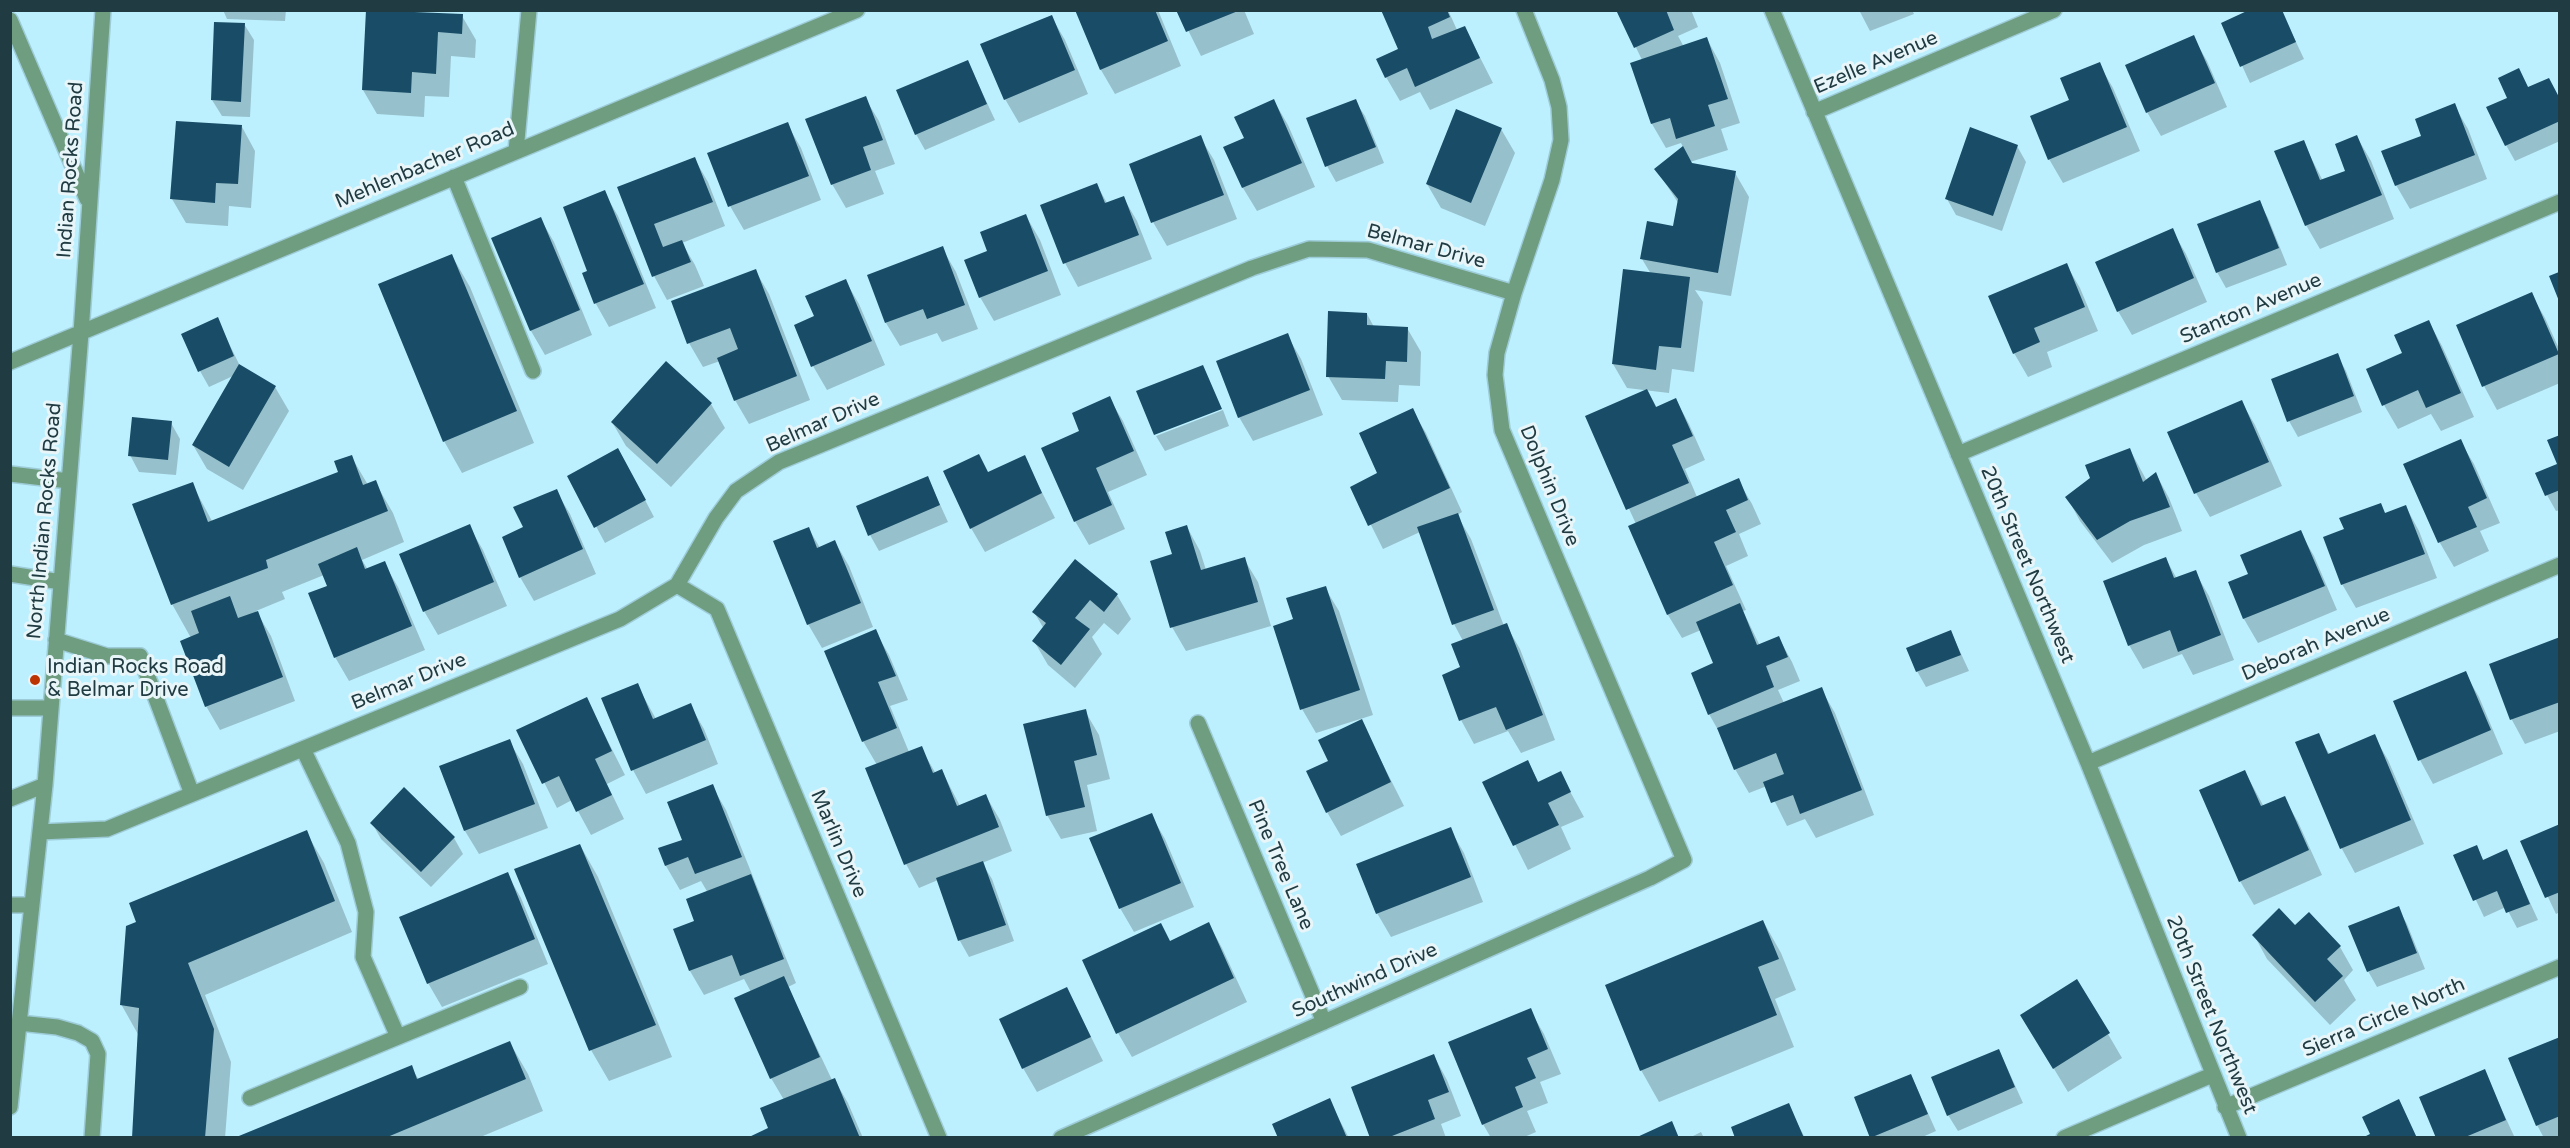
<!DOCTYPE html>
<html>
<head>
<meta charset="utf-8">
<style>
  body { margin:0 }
  #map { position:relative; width:2570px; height:1148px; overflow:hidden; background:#bcf0fe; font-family:"Varela Round",sans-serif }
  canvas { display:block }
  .frame { position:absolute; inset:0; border:12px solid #203b42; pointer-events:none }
</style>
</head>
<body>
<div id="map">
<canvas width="2570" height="1148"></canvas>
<div class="frame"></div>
</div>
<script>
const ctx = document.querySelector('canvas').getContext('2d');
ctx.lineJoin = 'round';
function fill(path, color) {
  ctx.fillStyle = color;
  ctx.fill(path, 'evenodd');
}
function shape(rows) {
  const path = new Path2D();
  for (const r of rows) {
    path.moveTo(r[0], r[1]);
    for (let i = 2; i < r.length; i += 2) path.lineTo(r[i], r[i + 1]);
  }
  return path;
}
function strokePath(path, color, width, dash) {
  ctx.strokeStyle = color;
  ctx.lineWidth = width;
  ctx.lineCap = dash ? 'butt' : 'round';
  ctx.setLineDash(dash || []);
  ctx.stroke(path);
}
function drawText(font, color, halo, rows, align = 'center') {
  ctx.font = font + ' "Varela Round",sans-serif';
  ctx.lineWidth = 6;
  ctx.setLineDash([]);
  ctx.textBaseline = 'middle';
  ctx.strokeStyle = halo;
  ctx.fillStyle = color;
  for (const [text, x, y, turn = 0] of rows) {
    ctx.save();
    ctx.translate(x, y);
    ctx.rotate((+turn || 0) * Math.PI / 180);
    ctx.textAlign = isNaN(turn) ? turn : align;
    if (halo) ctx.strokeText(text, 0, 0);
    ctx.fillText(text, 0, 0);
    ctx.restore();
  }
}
fill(shape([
  [223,10,286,10,285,21,227,19],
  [368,10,462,16,476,40,475,58,451,56,449,97,425,96,424,117,377,114,363,90],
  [1077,10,1158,10,1181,66,1115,94,1101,70],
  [1178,10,1244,10,1254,34,1201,56],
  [1385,10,1448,10,1457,30,1465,28,1493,83,1430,110,1420,92,1400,101,1386,77,1400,50],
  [1618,10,1691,10,1698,27,1678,36,1684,47,1707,39,1720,63,1740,123,1721,129,1728,150,1690,162,1692,165,1735,173,1749,197,1731,296,1695,290,1703,302,1694,372,1672,369,1669,393,1627,388,1613,364,1651,274,1642,259,1675,228,1679,204,1656,169,1683,147,1681,143,1666,148,1652,124,1632,64,1642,60],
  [1859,10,1912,10,1914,14,1870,31],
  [2281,10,2304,59,2250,83,2223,24],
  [1051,16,1065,40,1088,94,1019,123,1005,99],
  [244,24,254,40,250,117,222,116,212,100],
  [2193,37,2207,61,2227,107,2161,136,2147,112],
  [968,62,995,120,925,150,916,134],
  [2099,64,2113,88,2140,151,2063,183,2049,159,2071,101],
  [2519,70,2529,89,2560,99,2560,141,2515,161,2506,145,2509,98],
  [865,98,879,121,895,164,875,171,884,194,846,208,832,184],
  [1274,101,1288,125,1315,187,1257,211,1243,188,1246,139],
  [1355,101,1365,116,1384,163,1336,182,1327,166],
  [2454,105,2468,129,2487,179,2410,209,2396,185,2423,137],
  [787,124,801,148,821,200,744,230,730,206],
  [242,127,255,151,251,208,229,206,228,226,186,223,172,199],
  [1501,129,1515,153,1485,226,1441,208,1427,184],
  [1200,137,1214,160,1237,219,1167,246,1153,222],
  [2357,137,2371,161,2394,219,2320,249,2306,225,2303,142,2323,181,2347,172],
  [2017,146,2026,162,2002,231,1956,215,1947,199],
  [694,158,708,182,725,226,682,243,695,265,704,286,667,300,654,276,619,188],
  [1097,185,1107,203,1123,197,1137,221,1152,259,1078,287,1065,263],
  [604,192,618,216,656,308,609,327,596,304,584,274,589,272],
  [2259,202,2268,218,2287,265,2226,288,2217,272],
  [1026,216,1040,240,1061,295,994,321,980,297,989,252],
  [540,218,554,242,592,335,545,355,531,331,493,238],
  [2172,230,2186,254,2207,302,2132,335,2118,311],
  [942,248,956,272,978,329,942,342,937,333,900,346,886,323],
  [452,256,470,287,534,443,462,473,444,441],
  [2066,264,2080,288,2098,331,2047,352,2052,367,2028,377,2014,353],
  [755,270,769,294,810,400,749,424,735,400,720,361,703,367,689,343,673,302],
  [845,280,859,304,885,365,827,390,813,366,816,317],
  [2531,294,2545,318,2560,351,2560,383,2497,410,2484,386],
  [1367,314,1374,327,1407,328,1421,352,1420,386,1399,385,1398,402,1342,400,1328,376],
  [217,319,240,366,275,387,289,411,243,490,207,469,193,445,233,376,209,387,200,371],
  [2429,322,2442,346,2474,417,2441,431,2431,414,2398,429,2384,405],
  [1287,335,1301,359,1323,415,1253,441,1239,417],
  [2337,355,2346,371,2362,412,2298,437,2289,421],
  [666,363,711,404,725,428,671,487,626,446,612,422],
  [1647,390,1657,408,1676,400,1689,424,1705,460,1685,469,1697,497,1738,480,1752,504,1761,524,1739,534,1748,556,1726,566,1746,610,1743,611,1760,646,1779,638,1792,662,1800,681,1778,690,1784,703,1821,689,1835,713,1874,815,1816,838,1805,819,1787,826,1767,786,1749,793,1735,769,1722,737,1709,714,1715,664,1701,630,1682,638,1668,615,1630,527,1636,524,1587,417],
  [1109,398,1123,421,1147,475,1108,492,1125,529,1089,545,1075,521,1081,432],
  [2241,401,2255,425,2282,486,2210,517,2196,493],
  [1223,410,1229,426,1165,451,1156,436],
  [1412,410,1426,433,1462,512,1457,515,1471,539,1504,626,1506,625,1520,649,1555,740,1521,753,1508,731,1474,744,1461,720,1463,641,1454,624,1420,532,1383,549,1352,487,1379,474],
  [171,423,180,439,176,475,139,472,130,455],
  [2560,437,2560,510,2556,511,2547,495,2558,464],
  [2460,441,2474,464,2500,523,2480,531,2489,551,2454,567,2440,543,2405,465],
  [2130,450,2147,481,2156,474,2169,498,2182,531,2144,545,2112,563,2080,521,2067,497],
  [351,456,368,485,375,482,393,513,404,542,362,560,368,570,384,563,398,587,425,650,349,681,335,657,329,586,324,575,282,592,285,599,256,611,271,636,295,701,220,730,206,706,191,638,172,604,192,484,212,521,340,472],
  [1024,457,1055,518,985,552,971,528,989,474],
  [627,466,654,517,605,543,569,476],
  [928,478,948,522,879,551,870,535],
  [556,491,570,514,596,574,534,601,520,577,525,528],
  [2380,505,2386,515,2406,507,2419,531,2437,578,2356,608,2342,584,2346,530],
  [469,526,483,550,507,606,438,635,424,611],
  [1187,527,1200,551,1206,570,1244,559,1258,582,1271,626,1186,651,1172,627,1174,555],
  [809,529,820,548,835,542,849,566,873,627,822,648,808,624],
  [2300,532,2314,556,2337,610,2258,643,2244,619,2230,583,2250,575],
  [2166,559,2177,579,2195,572,2209,596,2234,660,2193,675,2182,654,2143,669,2129,645],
  [1076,561,1117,595,1131,619,1118,635,1104,623,1092,637,1102,654,1075,688,1048,665,1034,641,1044,629,1034,612],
  [1325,588,1339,611,1373,715,1316,733,1302,709,1275,627,1295,620],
  [875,631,889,655,908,700,890,706,909,752,921,748,936,774,942,771,960,806,986,796,1000,820,1012,851,982,863,992,879,1014,941,969,957,960,941,938,880,919,888,906,864,877,765,863,741],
  [1951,632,1969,671,1926,687,1917,671],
  [2560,638,2560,731,2525,744,2512,720,2491,665],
  [2465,673,2479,697,2503,754,2433,784,2420,760],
  [637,685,656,719,690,705,704,729,718,764,646,794,633,770],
  [586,698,625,775,607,784,624,819,591,835,572,800,557,808,518,730],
  [1085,711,1099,735,1110,779,1087,785,1097,831,1061,839,1047,815],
  [1361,721,1404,806,1341,836,1327,812,1330,761],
  [2318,735,2330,755,2374,736,2388,760,2424,844,2355,873,2342,849,2297,743],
  [509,741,523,764,548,828,479,854,465,831,441,767],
  [1528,762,1539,783,1560,773,1584,817,1561,827,1571,849,1528,870,1484,783],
  [2245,772,2264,807,2284,798,2298,822,2322,875,2254,905,2240,881],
  [712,786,726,810,796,983,788,987,832,1080,834,1079,848,1103,863,1138,752,1138,770,1129,784,1100,771,1078,751,992,744,979,704,995,690,971,674,930,696,921,708,893,701,881,680,890,666,866,660,849,684,841],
  [404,790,454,838,463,854,431,887,381,839,372,823],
  [1151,815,1165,839,1194,907,1134,932,1120,908],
  [2560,825,2560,912,2556,914,2522,842],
  [1450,829,1464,853,1483,902,1391,937,1377,913],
  [306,832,324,863,352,932,205,995,231,1062,225,1138,134,1138,139,1036,121,1004],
  [580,845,598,877,672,1057,609,1081,591,1050],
  [2476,847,2484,861,2506,850,2538,920,2517,928,2506,907,2484,917,2455,856],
  [507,874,521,898,548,964,442,1007,428,983],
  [2398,908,2407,924,2425,969,2377,987,2368,971],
  [1763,921,1781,953,1796,990,1775,999,1794,1047,1659,1102,1641,1070],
  [1209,924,1222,948,1247,1002,1132,1057,1118,1033,1171,942],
  [2295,927,2340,947,2353,970,2344,980,2356,1000,2330,1025,2267,959,2254,935],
  [1067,989,1103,1061,1037,1092,1023,1068],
  [1530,1010,1544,1034,1561,1074,1540,1082,1548,1103,1527,1111,1536,1132,1522,1138,1491,1138,1483,1124],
  [2108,1034,2122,1058,2068,1092,2036,1039],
  [2560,1039,2560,1138,2544,1138,2537,1125],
  [510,1043,528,1074,543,1111,478,1138,237,1138,411,1067,419,1080],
  [1999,1050,2023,1103,1958,1131,1948,1115],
  [1434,1056,1447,1080,1461,1116,1441,1124,1446,1138,1372,1138],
  [2484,1071,2514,1136,2438,1138],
  [1911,1075,1936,1131,1920,1138,1872,1138,1856,1098],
  [1329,1100,1349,1138,1279,1138],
  [1788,1105,1805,1138,1737,1138],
  [1701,1132,1704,1138,1689,1138]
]), '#0003');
fill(shape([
  [366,10,463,14,462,34,438,32,436,74,412,72,411,93,362,90],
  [1075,10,1155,10,1168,41,1100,70],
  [1176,10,1238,10,1238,11,1186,32],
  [1381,10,1447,10,1450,17,1428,27,1432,39,1465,26,1480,58,1415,87,1407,68,1385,78,1376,59,1398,49],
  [1616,10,1666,10,1674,30,1634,48],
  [2249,10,2282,10,2296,42,2240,67,2221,23],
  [1052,15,1075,70,1004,100,980,44],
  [214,22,245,23,241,102,211,100],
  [2194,35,2215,83,2146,113,2125,65],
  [1707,37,1728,99,1708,105,1715,126,1676,139,1670,118,1651,124,1630,63],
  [968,60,987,104,915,135,896,90],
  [2100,62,2127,127,2048,160,2030,116,2069,100,2060,78],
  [2519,68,2528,87,2549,78,2560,99,2560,121,2505,146,2486,107,2507,98,2498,78],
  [866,96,883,140,863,147,871,170,831,185,805,119],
  [1274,99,1302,163,1242,188,1223,147,1244,138,1234,117],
  [1356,99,1376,147,1325,167,1306,118],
  [2455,103,2475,155,2395,186,2381,151,2421,136,2415,119],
  [1456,109,1502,128,1471,203,1426,184],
  [176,121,242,125,238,184,216,183,215,203,170,199],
  [788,122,809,176,728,207,707,153],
  [1970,127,2018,145,1993,216,1945,199],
  [1201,135,1224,195,1151,223,1129,164],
  [2357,135,2382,195,2305,226,2274,151,2304,140,2320,180,2345,171,2335,144],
  [1683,146,1692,163,1736,171,1718,273,1640,259,1647,221,1673,226,1678,199,1654,169],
  [695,157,713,202,654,224,663,247,682,240,691,262,652,277,617,187],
  [1097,183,1105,203,1124,196,1139,235,1063,264,1040,205],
  [605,190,644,284,594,304,582,273,587,271,563,207],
  [2260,200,2279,248,2216,273,2197,224],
  [1026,214,1048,271,979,298,964,260,987,251,980,232],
  [541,217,580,310,530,331,491,238],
  [2173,228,2194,278,2117,312,2095,262],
  [943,246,965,305,927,319,923,309,885,323,867,275],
  [452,254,517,411,443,442,378,284],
  [2067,263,2085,307,2034,328,2040,342,2013,354,1988,296],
  [756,269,797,376,734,401,717,358,738,349,730,328,687,344,671,301],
  [1623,269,1690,277,1681,348,1659,346,1656,370,1612,364],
  [2559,272,2559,301,2549,276],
  [846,279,872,341,811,367,794,325,814,316,805,296],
  [2532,292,2559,354,2482,387,2456,325],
  [1328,311,1367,313,1367,325,1408,327,1407,362,1386,361,1385,379,1326,377],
  [218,317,234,356,198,372,181,334],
  [2429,320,2461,393,2426,408,2418,390,2382,406,2366,369,2402,353,2394,335],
  [1288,333,1310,390,1238,418,1216,361],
  [2338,353,2354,396,2287,422,2271,379],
  [666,361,712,403,657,464,611,422],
  [239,364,276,386,229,467,192,445],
  [1203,365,1222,409,1154,435,1136,391],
  [1647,389,1656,407,1676,398,1693,436,1672,445,1689,483,1626,510,1585,416],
  [1110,396,1134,451,1096,468,1112,505,1074,522,1041,448,1079,431,1072,413],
  [2242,400,2269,462,2194,494,2167,432],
  [1413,408,1450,488,1368,526,1350,487,1377,473,1359,433],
  [132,417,172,421,168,460,128,456],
  [2560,435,2560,490,2545,496,2535,473,2557,464,2547,440],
  [2461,439,2487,498,2468,507,2477,527,2438,543,2403,464],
  [618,448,646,500,594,528,567,476],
  [2130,448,2143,482,2156,472,2170,507,2130,521,2097,540,2065,497,2090,478,2085,465],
  [979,454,988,472,1025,455,1042,493,970,529,943,471],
  [352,455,363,485,376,480,388,511,266,560,268,568,171,605,132,504,193,482,208,522,338,472,334,461],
  [928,476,940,505,868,536,856,506],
  [1739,478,1748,500,1726,510,1736,532,1714,542,1733,585,1667,615,1628,526],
  [557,489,583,549,519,578,502,537,523,527,513,507],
  [2381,503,2385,513,2406,505,2425,554,2341,585,2323,537,2344,529,2339,518],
  [1458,513,1494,610,1452,625,1417,527],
  [470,524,494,582,423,612,399,554],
  [1187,525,1201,570,1245,557,1258,602,1170,628,1150,561,1172,554,1165,532],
  [809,527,817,548,835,540,861,603,807,625,773,541],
  [2301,530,2325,586,2243,619,2228,582,2248,574,2240,555],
  [357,547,365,569,385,561,412,626,334,658,308,593,327,586,318,564],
  [2166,557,2174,578,2196,570,2221,635,2178,652,2170,630,2128,646,2103,581],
  [1075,559,1118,594,1104,612,1090,600,1075,618,1090,629,1061,665,1032,641,1046,623,1032,612],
  [1326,586,1360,690,1300,710,1273,626,1293,619,1286,598],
  [230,596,238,618,258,611,283,677,205,707,180,641,199,633,191,611],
  [1740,603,1757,645,1779,636,1788,657,1766,666,1774,687,1708,715,1691,673,1713,663,1696,622],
  [1507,623,1543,715,1506,730,1496,707,1459,721,1442,675,1460,667,1451,644],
  [876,629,896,676,878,682,897,728,862,742,824,651],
  [1951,630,1961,655,1916,672,1906,648],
  [2560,637,2560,702,2510,720,2489,664],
  [2466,671,2491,730,2418,761,2393,701],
  [638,683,653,719,691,703,706,740,631,771,601,698],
  [1822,687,1862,790,1800,814,1793,795,1771,803,1763,782,1784,774,1776,753,1734,770,1717,728],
  [587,697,612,751,595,759,612,795,576,812,559,776,542,784,516,730],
  [1086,709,1097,755,1074,761,1085,807,1046,816,1023,724],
  [1362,719,1391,782,1326,813,1306,771,1328,761,1318,740],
  [2319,733,2328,754,2375,734,2411,820,2340,849,2295,742],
  [510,739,535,804,464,831,439,766],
  [922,746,933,773,942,769,957,806,986,794,999,827,904,865,865,768],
  [1528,760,1538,782,1561,771,1571,792,1548,803,1559,825,1513,846,1482,782],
  [2245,770,2261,806,2285,796,2309,850,2239,882,2199,790],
  [713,784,742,857,695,874,688,857,665,866,658,848,682,840,667,802],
  [404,787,455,837,421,872,370,823],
  [1152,813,1181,883,1119,909,1089,838],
  [2560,824,2560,892,2545,898,2520,841],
  [1451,827,1471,877,1376,914,1356,864],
  [307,830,335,901,188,963,214,1029,205,1138,132,1138,139,1008,120,1005,126,926,136,922,129,903],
  [580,844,656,1025,589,1051,514,869],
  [2477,845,2483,860,2507,849,2530,904,2506,913,2497,891,2473,901,2453,855],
  [983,861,1006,925,958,941,936,878],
  [508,872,535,939,427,984,399,917],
  [751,874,784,959,740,976,732,955,689,971,673,929,694,921,686,899],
  [2399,906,2417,953,2367,972,2348,926],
  [2279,908,2295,925,2309,912,2341,946,2327,959,2343,976,2315,1002,2252,935],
  [1763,920,1779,959,1758,967,1777,1015,1640,1071,1605,985],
  [1209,922,1234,978,1116,1034,1082,960,1161,923,1170,941],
  [784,976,820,1057,770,1079,734,998],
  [2077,979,2110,1033,2053,1069,2020,1015],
  [1067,987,1091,1037,1022,1069,999,1019],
  [1531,1008,1548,1049,1527,1058,1536,1078,1515,1087,1523,1107,1482,1125,1448,1042],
  [2560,1037,2560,1116,2536,1126,2508,1058],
  [510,1041,526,1079,385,1138,234,1138,412,1065,417,1079],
  [1999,1049,2015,1087,1947,1116,1931,1077],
  [1434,1054,1449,1092,1428,1100,1435,1119,1387,1138,1370,1138,1351,1087],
  [2485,1069,2506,1120,2463,1138,2436,1138,2419,1097],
  [1911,1074,1928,1114,1870,1138,1854,1097],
  [835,1078,860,1138,747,1138,768,1128,760,1108],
  [1330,1098,1347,1138,1278,1138,1272,1124],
  [2399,1099,2417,1138,2362,1138,2370,1134,2362,1117],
  [1789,1103,1804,1138,1735,1138,1731,1127],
  [1672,1121,1679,1138,1635,1138]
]), '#194c67');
const minor = shape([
  [1772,10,2088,763,2239,1138],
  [10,20,87,199],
  [1814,112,2054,10],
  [516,151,529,10],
  [454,177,533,371],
  [10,362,857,10],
  [1958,454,2560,202],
  [10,474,69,481],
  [10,574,61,582],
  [677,585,717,609,939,1138],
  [56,640,107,656,140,656,192,794],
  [10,708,51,708],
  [1198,723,1324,1022],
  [2088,763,2560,565],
  [10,799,45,785],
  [40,832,107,829,620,619,677,585,716,518,736,491,779,462,1252,268,1309,249,1368,250,1514,293],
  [10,905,32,905],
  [19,1023,57,1027,78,1033,92,1041,98,1054,92,1138],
  [398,1037,520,987],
  [250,1098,398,1037,363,957,366,912,348,843,303,749],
  [10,1107,45,785,81,333,103,10],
  [2225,1107,2560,967],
  [1061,1138,1650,878,1684,860,1502,430,1495,375,1497,353,1514,293,1552,180,1561,140,1559,107,1552,80,1524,10],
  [2064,1138,2212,1075]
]);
strokePath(minor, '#9dccd8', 18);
strokePath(minor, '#6f9d80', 15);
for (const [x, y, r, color] of [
  [35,680,6,"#bd3403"]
]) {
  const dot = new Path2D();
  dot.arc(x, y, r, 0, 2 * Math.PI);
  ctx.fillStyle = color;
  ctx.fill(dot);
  strokePath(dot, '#e9f6f9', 2);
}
drawText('20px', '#203b42', '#e9f6f9', [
  ["Ezelle Avenue",1876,63,-23],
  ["Mehlenbacher Road",425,166,-23],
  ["Indian Rocks Road",71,170,-86],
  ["Belmar Drive",1426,247,15],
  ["Stanton Avenue",2251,309,-23],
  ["Belmar Drive",823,423,-24],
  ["Dolphin Drive",1549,486,68],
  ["North Indian Rocks Road",45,521,-85],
  ["20th Street Northwest",2027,565,67],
  ["Deborah Avenue",2316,645,-23],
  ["Belmar Drive",409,682,-22],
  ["Marlin Drive",838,844,67],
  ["Pine Tree Lane",1280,865,67],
  ["Southwind Drive",1365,981,-24],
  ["20th Street Northwest",2211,1015,68],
  ["Sierra Circle North",2384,1018,-23]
]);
drawText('20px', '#203b42', '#e9f6f9', [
  ["Indian Rocks Road",47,668],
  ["& Belmar Drive",47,691]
], 'left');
</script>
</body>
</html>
